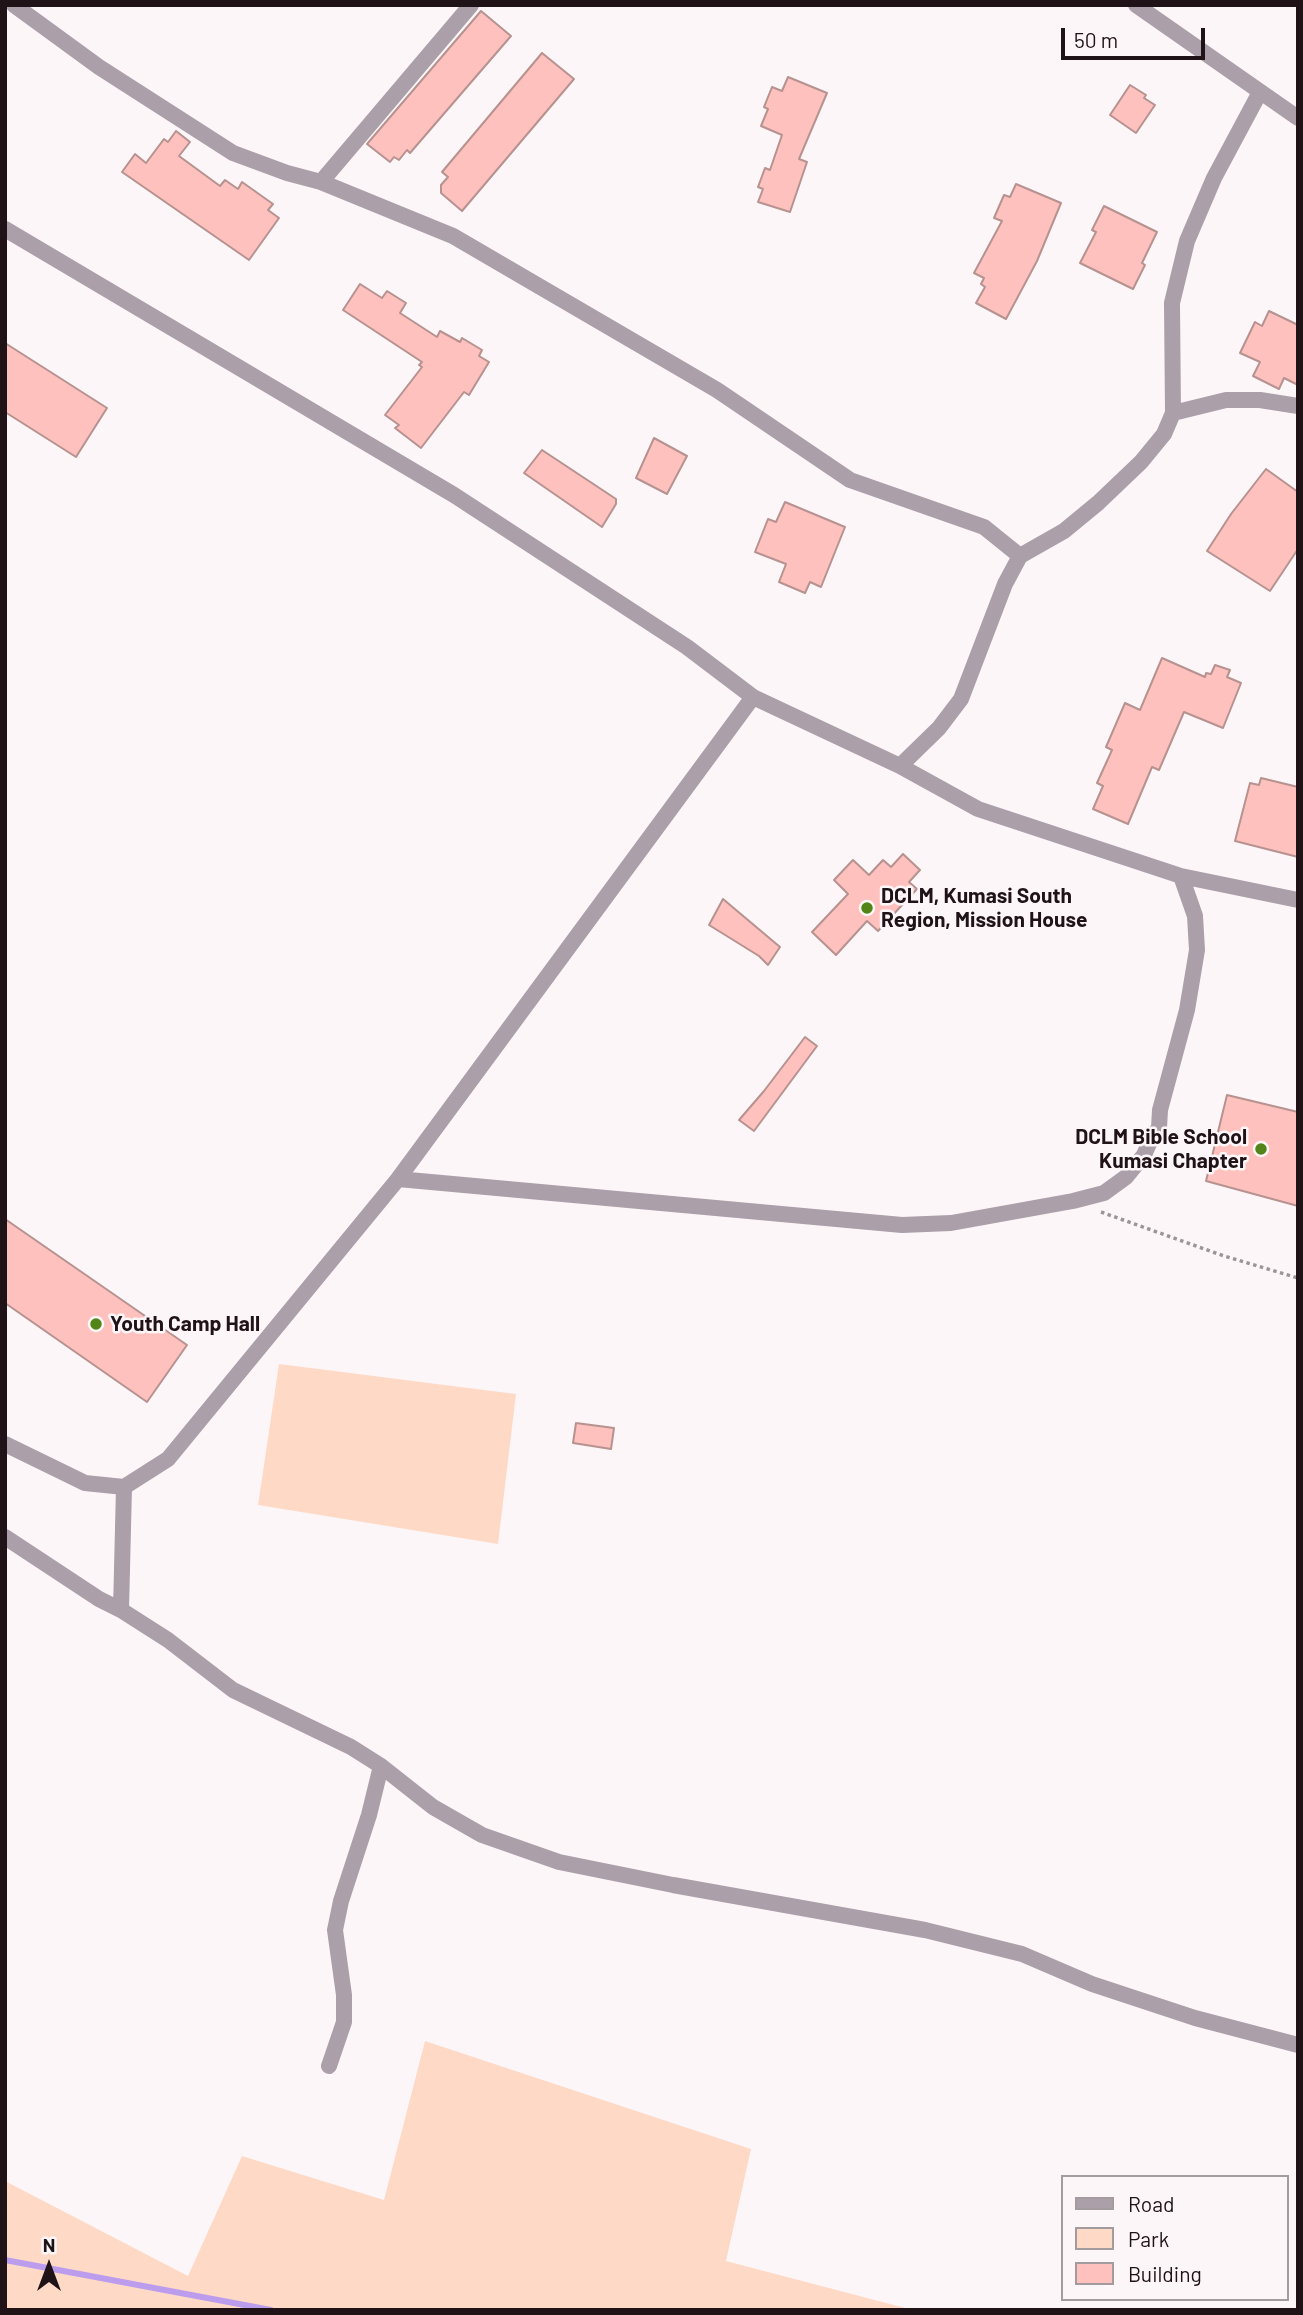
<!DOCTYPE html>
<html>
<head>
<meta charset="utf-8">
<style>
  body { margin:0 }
  #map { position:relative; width:1303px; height:2315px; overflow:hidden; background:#fdf6f8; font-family:Barlow,sans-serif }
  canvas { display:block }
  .frame { position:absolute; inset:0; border:7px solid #1f1317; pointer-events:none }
  .legend { position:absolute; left:1061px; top:2175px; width:228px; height:126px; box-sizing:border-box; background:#fdf6f8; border:2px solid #a49b9e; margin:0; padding:9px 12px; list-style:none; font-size:21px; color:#1f1317 }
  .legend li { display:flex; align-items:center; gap:14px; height:35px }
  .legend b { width:35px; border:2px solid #a49b9e }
  .north { position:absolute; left:14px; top:2231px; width:70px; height:70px; -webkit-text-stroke:5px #fdf6f8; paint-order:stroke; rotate:0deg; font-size:19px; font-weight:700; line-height:28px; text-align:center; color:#1f1317 }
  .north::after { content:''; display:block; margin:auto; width:24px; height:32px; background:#1f1317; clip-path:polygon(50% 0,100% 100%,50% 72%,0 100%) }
  .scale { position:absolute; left:1061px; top:28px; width:144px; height:32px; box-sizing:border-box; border:4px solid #1f1317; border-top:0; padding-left:9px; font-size:21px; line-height:24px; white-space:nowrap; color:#1f1317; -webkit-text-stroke:5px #fdf6f8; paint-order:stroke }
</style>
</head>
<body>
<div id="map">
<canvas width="1303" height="2315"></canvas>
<div class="frame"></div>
<ul class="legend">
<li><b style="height:9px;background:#ab9faa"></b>Road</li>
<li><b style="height:19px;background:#fedac6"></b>Park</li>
<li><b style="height:19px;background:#fec1bd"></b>Building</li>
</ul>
<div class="north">N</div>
<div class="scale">50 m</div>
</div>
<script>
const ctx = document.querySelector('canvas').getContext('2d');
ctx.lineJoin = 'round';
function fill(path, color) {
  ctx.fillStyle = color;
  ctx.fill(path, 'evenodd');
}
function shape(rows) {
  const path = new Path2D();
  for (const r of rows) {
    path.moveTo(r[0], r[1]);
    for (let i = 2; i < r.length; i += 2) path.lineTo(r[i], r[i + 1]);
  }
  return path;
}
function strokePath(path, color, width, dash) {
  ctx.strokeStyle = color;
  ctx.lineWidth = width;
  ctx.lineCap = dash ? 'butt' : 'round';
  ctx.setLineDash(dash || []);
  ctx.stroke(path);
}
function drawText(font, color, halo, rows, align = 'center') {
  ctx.font = font + ' Barlow,sans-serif';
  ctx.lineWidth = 5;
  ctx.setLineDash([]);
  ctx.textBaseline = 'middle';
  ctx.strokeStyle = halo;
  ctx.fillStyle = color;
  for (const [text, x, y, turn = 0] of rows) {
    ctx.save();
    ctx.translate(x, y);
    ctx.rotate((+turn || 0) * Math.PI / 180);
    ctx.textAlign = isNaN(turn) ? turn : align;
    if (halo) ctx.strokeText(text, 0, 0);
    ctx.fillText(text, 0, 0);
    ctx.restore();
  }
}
fill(shape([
  [279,1364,516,1394,498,1544,258,1505],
  [425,2041,751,2149,726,2261,913,2310,5,2310,5,2181,188,2276,242,2156,384,2200]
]), '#fedac6');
strokePath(shape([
  [5,2260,271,2310]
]), '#bc9ded', 6);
const building = shape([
  [481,11,511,36,410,153,407,150,399,160,394,157,390,162,367,144,481,11],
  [542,53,574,79,462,211,441,193,441,185,448,177,442,172,542,53],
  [788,77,827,93,799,159,807,162,790,212,758,202,763,189,758,187,765,168,770,170,782,135,761,126,768,109,764,107,772,87,782,91,788,77],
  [1130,85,1146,95,1144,98,1155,105,1136,133,1110,115,1130,85],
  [176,131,190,142,179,156,220,186,225,180,238,189,242,182,273,204,268,210,279,218,249,260,122,172,135,154,146,163,164,139,168,142,176,131],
  [1016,184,1061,203,1037,261,1006,319,976,303,985,287,981,284,984,278,974,273,1002,221,994,218,1004,195,1010,197,1016,184],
  [1104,206,1157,232,1142,263,1145,265,1133,289,1080,263,1096,232,1092,230,1104,206],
  [360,284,382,298,387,291,406,303,400,313,437,337,440,331,460,342,462,338,482,350,479,356,489,362,469,395,464,392,421,448,395,428,399,425,385,415,422,367,419,365,422,362,343,310,360,284],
  [1269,311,1298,325,1298,385,1284,378,1279,389,1253,376,1260,362,1240,353,1255,322,1262,326,1269,311],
  [5,343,107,408,76,457,5,412,5,343],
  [654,438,687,456,667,494,636,478,654,438],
  [542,450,616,499,616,504,602,527,524,473,542,450],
  [1266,469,1298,492,1298,549,1270,591,1207,551,1231,514,1266,469],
  [785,502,845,527,821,587,810,582,805,593,779,582,786,564,755,552,768,519,776,522,785,502],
  [1162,658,1205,677,1206,673,1211,674,1215,665,1230,670,1227,677,1241,683,1223,728,1184,712,1159,770,1152,767,1128,824,1093,809,1103,786,1097,783,1112,750,1106,747,1125,703,1140,710,1162,658],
  [1261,778,1298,787,1298,857,1235,841,1250,783,1259,785,1261,778],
  [903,854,920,870,909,882,917,889,878,931,867,921,836,955,812,932,848,894,834,880,853,860,869,875,883,860,891,867,903,854],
  [723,899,780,947,768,965,759,956,709,925,723,899],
  [805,1037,817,1046,754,1131,739,1120,764,1091,805,1037],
  [1227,1095,1298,1112,1298,1206,1206,1181,1227,1095],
  [5,1219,187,1345,147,1402,5,1303,5,1219],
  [576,1423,614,1428,611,1449,573,1443,576,1423]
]);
fill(building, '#fec1bd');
strokePath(building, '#b69290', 2);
strokePath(shape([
  [1101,1212,1224,1256,1298,1278]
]), '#9d9497', 3.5, [3.5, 3.5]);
strokePath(shape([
  [14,5,99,67,233,153,287,173,321,182,453,236,717,390,850,480,984,527,1020,556],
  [1136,5,1298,118],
  [321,182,471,5],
  [5,229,454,495,687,647,753,697,900,766,978,809,1181,876,1298,900],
  [1173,413,1226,400,1260,400,1298,406],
  [900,766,939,728,961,699,1005,584,1020,556,1064,531,1098,503,1141,462,1164,434,1173,413,1172,303,1187,241,1214,178,1260,92],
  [398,1179,902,1225,951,1223,1073,1201,1104,1193,1126,1177,1144,1155,1151,1139,1159,1128,1160,1110,1187,1010,1197,950,1195,916,1181,876],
  [5,1444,85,1483,124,1487,168,1459,398,1179,753,697],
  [5,1537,99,1599,121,1610,168,1640,233,1690,351,1747,381,1766,433,1807,482,1835,559,1862,673,1885,925,1930,1022,1954,1092,1984,1195,2018,1298,2045],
  [121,1610,124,1487],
  [329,2066,344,2022,344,1995,335,1930,341,1901,369,1815,381,1766]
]), '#ab9faa', 16);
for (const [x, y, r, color] of [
  [867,908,7,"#528418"],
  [1261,1149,7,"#528418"],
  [96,1324,7,"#528418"]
]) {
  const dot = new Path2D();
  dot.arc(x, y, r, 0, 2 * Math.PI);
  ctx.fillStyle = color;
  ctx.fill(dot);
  strokePath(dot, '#fdf6f8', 2.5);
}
drawText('bold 21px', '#1f1317', '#fdf6f8', [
  ["DCLM, Kumasi South",881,896],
  ["Region, Mission House",881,920],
  ["DCLM Bible School",1247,1137,"right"],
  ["Kumasi Chapter",1247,1161,"right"],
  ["Youth Camp Hall",110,1324]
], 'left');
</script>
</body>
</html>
